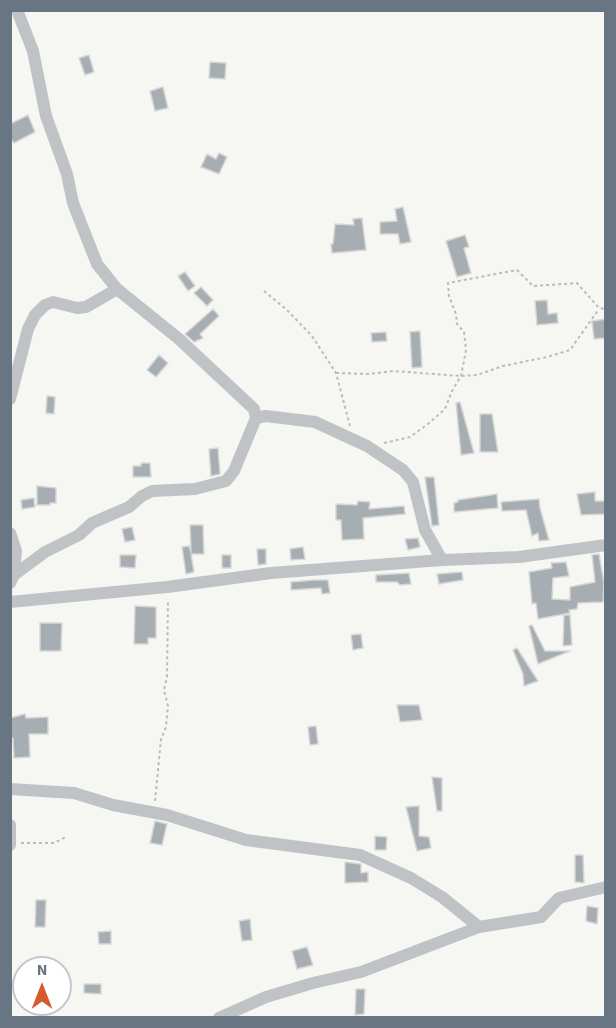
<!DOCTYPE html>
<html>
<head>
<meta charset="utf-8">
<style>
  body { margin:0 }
  #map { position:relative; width:616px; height:1028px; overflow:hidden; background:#f6f6f3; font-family:"Source Sans 3",sans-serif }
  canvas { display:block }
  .frame { position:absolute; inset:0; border:12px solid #677682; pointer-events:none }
  .north { position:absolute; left:12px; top:956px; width:60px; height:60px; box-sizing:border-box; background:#fff; border:2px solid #c2c8cd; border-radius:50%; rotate:0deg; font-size:16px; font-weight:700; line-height:24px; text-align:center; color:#677682 }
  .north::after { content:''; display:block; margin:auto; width:21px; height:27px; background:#d75831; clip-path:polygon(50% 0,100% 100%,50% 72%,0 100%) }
</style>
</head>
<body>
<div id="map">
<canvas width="616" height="1028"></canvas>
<div class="frame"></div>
<div class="north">N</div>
</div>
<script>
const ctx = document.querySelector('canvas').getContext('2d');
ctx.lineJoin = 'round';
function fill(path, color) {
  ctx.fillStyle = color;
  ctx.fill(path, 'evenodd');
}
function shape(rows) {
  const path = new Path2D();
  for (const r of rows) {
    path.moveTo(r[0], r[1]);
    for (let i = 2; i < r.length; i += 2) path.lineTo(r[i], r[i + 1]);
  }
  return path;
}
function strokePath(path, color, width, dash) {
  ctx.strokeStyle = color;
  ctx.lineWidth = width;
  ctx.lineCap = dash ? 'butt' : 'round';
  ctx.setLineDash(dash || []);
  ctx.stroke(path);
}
const building = shape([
  [89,55,94,72,85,75,79,58,89,55],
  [210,62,226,63,225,79,209,78,210,62],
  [163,87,168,108,155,111,150,91,163,87],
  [28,115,35,132,14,143,10,138,10,124,28,115],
  [219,153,227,157,219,174,201,167,207,154,216,159,219,153],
  [403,207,411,242,400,244,398,234,380,234,380,222,397,221,395,209,403,207],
  [362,218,366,250,332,253,331,244,333,244,335,224,354,225,353,219,362,218],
  [465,235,469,247,464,248,471,273,457,277,446,241,465,235],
  [185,272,195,286,188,291,178,276,185,272],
  [201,287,213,300,207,306,194,293,201,287],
  [547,300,548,314,557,313,558,323,537,325,535,301,547,300],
  [213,309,219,316,200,334,203,338,194,342,185,334,213,309],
  [606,319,606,338,594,339,592,321,606,319],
  [420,331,422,367,412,368,410,332,420,331],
  [386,332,387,341,372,342,371,333,386,332],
  [159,355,168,363,156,377,147,370,159,355],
  [47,396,55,397,54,414,46,413,47,396],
  [460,402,474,453,461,455,456,403,460,402],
  [480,414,492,414,498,452,480,452,480,414],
  [218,448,220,474,211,476,209,449,218,448],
  [141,463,150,463,151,477,133,477,133,466,141,466,141,463],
  [425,477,434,477,439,525,432,526,425,477],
  [37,486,56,488,56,503,50,503,50,505,37,505,37,486],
  [595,492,595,501,606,501,606,514,581,515,577,494,595,492],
  [497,494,498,508,454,512,454,503,458,502,458,500,497,494],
  [34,498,35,507,22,509,21,500,34,498],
  [539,499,540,508,549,540,539,541,538,533,532,536,526,510,502,511,501,502,539,499],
  [358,501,370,502,369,509,404,506,405,514,363,518,364,539,342,540,341,520,336,520,336,504,357,505,358,501],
  [190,525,203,525,204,554,191,554,194,572,186,574,182,547,189,546,191,552,190,525],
  [132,527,135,540,125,542,122,529,132,527],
  [418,538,420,547,408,550,405,539,418,538],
  [303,547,305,559,291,560,290,549,303,547],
  [257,549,266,549,266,564,258,565,257,549],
  [599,554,604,583,603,602,578,603,577,609,569,610,570,613,538,619,536,603,532,604,529,572,552,568,551,563,566,562,569,576,553,578,552,599,570,600,570,587,595,582,592,555,599,554],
  [120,555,136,555,135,568,120,567,120,555],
  [222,555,231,555,231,568,222,568,222,555],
  [462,572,463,580,439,584,437,574,462,572],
  [409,573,411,584,400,585,397,582,376,582,376,575,409,573],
  [314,580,328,580,330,593,322,594,321,588,291,590,291,582,314,580],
  [135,606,156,607,156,638,148,638,148,644,134,644,135,606],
  [564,615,570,615,572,645,563,646,564,615],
  [40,623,62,623,61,651,40,651,40,623],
  [532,625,545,651,570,651,538,664,529,626,532,625],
  [361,634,363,648,353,650,351,635,361,634],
  [517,648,538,681,524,686,523,674,513,650,517,648],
  [397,705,419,705,422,720,400,722,397,705],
  [25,714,26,718,48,717,48,734,29,734,30,757,14,758,13,738,10,738,10,718,25,714],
  [316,726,318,744,310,745,308,727,316,726],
  [432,777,442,778,442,811,437,811,432,777],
  [419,806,419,836,429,837,431,848,417,851,406,807,419,806],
  [155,821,167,824,162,845,150,843,155,821],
  [375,836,387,837,386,850,375,850,375,836],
  [575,855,583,855,584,883,575,882,575,855],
  [345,862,361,864,361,873,368,872,368,882,345,883,345,862],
  [36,900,46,900,45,927,35,927,36,900],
  [587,906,598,908,597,924,586,921,587,906],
  [250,919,252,940,242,941,239,921,250,919],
  [111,931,111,944,99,944,98,932,111,931],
  [307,947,313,965,297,969,292,951,307,947],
  [84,984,101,984,101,994,84,993,84,984],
  [356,989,365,989,364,1014,355,1015,356,989]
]);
fill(building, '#a7aeb3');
strokePath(building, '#d7d7d5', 1.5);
strokePath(shape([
  [264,291,287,310,312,336,336,373,350,426],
  [336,373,369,374,393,371,461,376,477,375,503,366,547,357,570,350,599,309],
  [384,443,410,437,428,424,445,409,452,391,461,376,466,350,464,332,457,324,456,314,449,296,448,283,517,270,533,286,577,283,599,308,606,309],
  [155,801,161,739,166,727,168,706,164,690,167,677,168,599],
  [21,843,54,843,66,837]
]), '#b9bcbe', 2, [3, 3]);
strokePath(shape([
  [17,10,33,51,46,116,67,174,73,203,97,264,117,289,179,339,254,409,256,418],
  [10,399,28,329,35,315,45,305,53,302,77,308,86,307,117,289],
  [10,533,16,551,14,575],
  [10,583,14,575,45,552,79,535,92,523,129,507,142,496,152,491,195,489,226,481,234,471,256,418,266,416,315,422,367,446,403,470,413,482,425,530,442,560],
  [10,602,167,587,271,573,442,560,519,557,606,545],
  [10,789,74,793,113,805,167,815,246,840,360,855,411,878,442,897,479,927,541,917,559,898,606,887],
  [10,825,10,845],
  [219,1018,266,997,313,983,361,972,479,927]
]), '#bfc3c6', 12);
</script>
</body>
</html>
